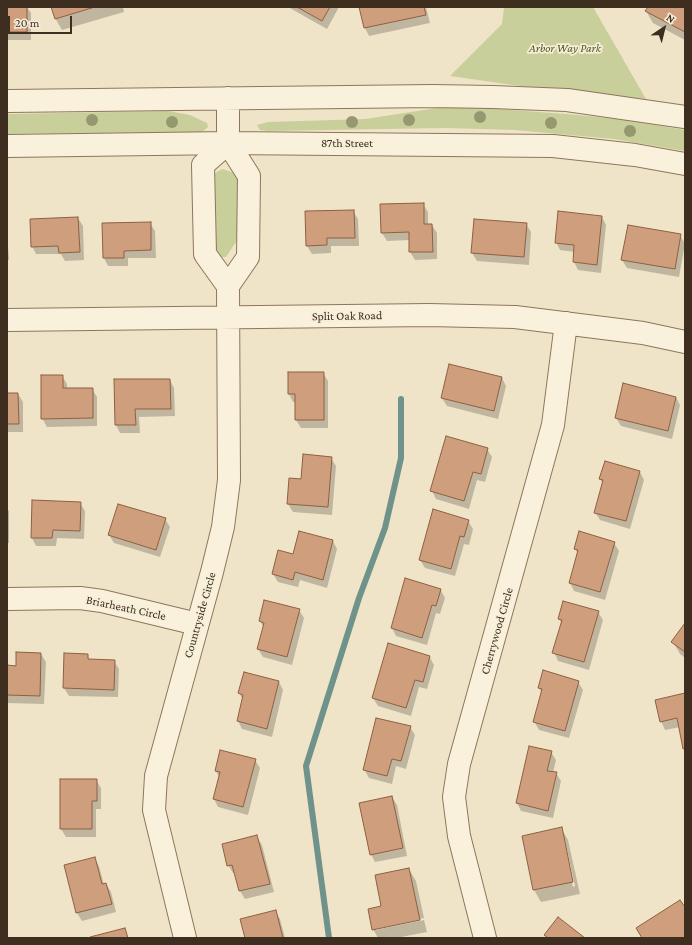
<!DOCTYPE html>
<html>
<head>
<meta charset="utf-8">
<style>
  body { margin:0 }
  #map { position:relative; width:692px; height:945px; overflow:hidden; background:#f0e4c8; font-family:"Crimson Pro",serif }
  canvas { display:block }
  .frame { position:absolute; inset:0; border:8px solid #3d2e20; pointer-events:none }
  .north { position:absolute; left:644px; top:8px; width:40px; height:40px; -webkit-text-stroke:3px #f7eed8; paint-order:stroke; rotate:35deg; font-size:11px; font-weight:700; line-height:16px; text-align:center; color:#3d2e20 }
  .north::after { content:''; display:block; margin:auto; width:14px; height:18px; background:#3d2e20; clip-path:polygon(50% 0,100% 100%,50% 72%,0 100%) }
  .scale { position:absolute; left:8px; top:16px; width:64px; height:18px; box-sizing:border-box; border:2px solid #3d2e20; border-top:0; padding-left:5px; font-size:12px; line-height:14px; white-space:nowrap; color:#3d2e20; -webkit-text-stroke:3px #f7eed8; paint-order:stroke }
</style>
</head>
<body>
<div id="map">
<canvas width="692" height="945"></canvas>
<div class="frame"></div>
<div class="north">N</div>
<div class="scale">20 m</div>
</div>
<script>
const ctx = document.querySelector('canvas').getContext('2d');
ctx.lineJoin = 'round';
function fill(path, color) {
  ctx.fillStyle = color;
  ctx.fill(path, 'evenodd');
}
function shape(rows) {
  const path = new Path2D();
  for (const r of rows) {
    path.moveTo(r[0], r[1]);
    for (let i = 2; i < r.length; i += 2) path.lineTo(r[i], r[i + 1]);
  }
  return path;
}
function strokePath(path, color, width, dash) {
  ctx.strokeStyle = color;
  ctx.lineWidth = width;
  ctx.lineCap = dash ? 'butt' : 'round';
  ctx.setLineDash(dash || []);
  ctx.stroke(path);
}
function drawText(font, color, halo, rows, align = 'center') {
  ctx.font = font + ' "Crimson Pro",serif';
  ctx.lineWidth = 3.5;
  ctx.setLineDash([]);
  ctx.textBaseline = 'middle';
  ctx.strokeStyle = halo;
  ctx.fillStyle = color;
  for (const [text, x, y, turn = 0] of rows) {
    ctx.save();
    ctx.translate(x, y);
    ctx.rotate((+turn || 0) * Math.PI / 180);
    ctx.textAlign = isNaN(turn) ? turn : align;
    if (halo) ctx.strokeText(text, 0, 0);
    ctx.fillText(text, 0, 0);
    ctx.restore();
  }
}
fill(shape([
  [504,7,593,7,646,99,520,86,450,76,502,24],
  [475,107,578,115,626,120,685,130,685,151,614,139,514,130,446,128,268,131,260,130,257,125,268,122,365,119,437,108],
  [168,111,190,115,207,123,208,127,202,132,7,134,7,114],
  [222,169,232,172,237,178,238,234,236,242,226,257,220,257,212,239,212,175]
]), '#c9cf9b');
fill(shape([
  [7,7,27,7,31,13,31,40,7,40],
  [52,7,123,7,124,12,62,30,55,18],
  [288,7,339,7,327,29],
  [360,7,426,7,430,23,369,36,365,28],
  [649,7,685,7,685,40,653,23,646,11],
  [423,204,428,212,428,225,432,225,437,233,437,259,415,260,410,252,410,240,387,241,382,233],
  [353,211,358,219,359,246,331,246,331,253,312,254,307,246],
  [602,217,606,225,601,273,578,270,574,262,575,252,560,250,556,242],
  [78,218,83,226,84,260,65,261,61,254,36,254,32,246],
  [150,223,155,231,156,258,128,258,128,266,108,266,104,258],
  [526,224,531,232,529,265,477,261,472,253],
  [7,232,9,260,7,260],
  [680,235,685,244,679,277,627,268,622,260],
  [323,373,328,381,328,428,301,428,296,420,296,402,293,402,289,394],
  [62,376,67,384,67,389,92,389,97,397,97,426,47,427,42,418],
  [502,378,506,386,498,419,447,406,442,398],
  [170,380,174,388,175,416,139,417,140,433,120,433,116,425],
  [7,394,18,394,23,402,23,432,7,432],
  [676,397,680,405,672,439,621,426,616,418],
  [487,449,492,457,485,482,477,480,469,509,436,499,432,491],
  [331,458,336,466,332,515,293,512,288,504,302,480],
  [605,462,640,472,644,480,630,529,600,520,595,512,603,484,600,479],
  [80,503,85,511,84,539,57,538,56,546,36,546,32,538],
  [7,508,9,511,9,543,7,543],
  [165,519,170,527,160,557,114,543,109,535],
  [468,521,473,529,469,545,464,544,455,576,425,568,420,560],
  [300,532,333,541,337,549,327,588,300,580,298,587,278,582,273,574,294,556],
  [614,543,619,551,605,600,574,591,570,583,578,554,575,549],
  [406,580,440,589,445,598,440,614,436,613,427,645,396,636,392,628],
  [299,610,304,618,292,665,263,657,258,649,264,628,260,621],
  [598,612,603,620,589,670,558,661,554,652,562,624,559,619],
  [685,625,685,658,680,654,673,642],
  [41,654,46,662,44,704,7,703,7,666,17,667],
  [87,655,90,660,114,661,119,669,118,697,69,696,64,688],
  [429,656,434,665,427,689,419,687,411,716,378,706,373,698],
  [279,682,283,690,272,737,242,729,238,721,243,700,239,693],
  [578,682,583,690,569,738,539,730,534,721,542,693,539,688],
  [685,694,685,749,680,727,665,730,661,721],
  [410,727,415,735,406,769,396,766,392,784,369,778,364,769],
  [530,747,551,752,556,760,553,773,556,773,561,781,553,818,521,811,517,803],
  [255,760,260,768,248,815,218,807,214,799,219,777,216,771],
  [96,780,101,788,101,809,96,809,96,837,66,837,61,829],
  [392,797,397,805,407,856,375,862,371,854],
  [561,828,568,840,580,894,541,902,534,890,523,836],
  [563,840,565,840,575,886,573,887],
  [257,837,262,845,274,892,245,899,240,891,235,873,233,873,228,865],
  [94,858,99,866,104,885,106,884,111,892,116,912,82,921,77,913,65,866],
  [409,869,416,881,424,918,376,928,376,930,424,920,427,932,396,938,378,938,373,929,383,907],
  [275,911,280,919,285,938,246,938]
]), '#0003');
strokePath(shape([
  [329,938,306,766,359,598,385,528,401,458,401,399]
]), '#6f938a', 6);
const building = shape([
  [7,7,27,7,27,32,7,32,7,7],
  [51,7,95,7,55,19,51,7],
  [297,7,330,7,322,21,297,7],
  [359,7,424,7,426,15,364,28,359,7],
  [648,7,685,7,685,32,645,11,648,7],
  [424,203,424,224,432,224,433,252,409,252,409,232,381,233,380,204,424,203],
  [354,210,355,238,327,238,327,245,306,246,305,211,354,210],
  [558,211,602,216,597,265,573,262,574,245,555,243,558,211],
  [78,217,80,252,59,253,58,246,31,247,30,219,78,217],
  [474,219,527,223,524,257,471,253,474,219],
  [151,222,151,250,124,251,124,258,103,258,102,223,151,222],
  [628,225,681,234,675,269,621,260,628,225],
  [449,364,502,377,494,411,441,398,449,364],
  [288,372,324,372,324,420,295,420,295,394,288,394,288,372],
  [41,375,63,375,63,388,93,388,93,418,41,419,41,375],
  [114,379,170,379,171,409,135,409,136,425,115,425,114,379],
  [623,383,676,397,668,431,615,418,623,383],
  [7,393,18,393,19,424,7,424,7,393],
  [446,436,488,448,481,474,473,472,464,501,430,491,446,436],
  [303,454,332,457,328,507,287,504,289,478,301,479,303,454],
  [605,461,640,471,626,521,594,513,603,480,599,479,605,461],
  [32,500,81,502,80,531,53,530,52,538,31,538,32,500],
  [118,504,166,518,156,550,108,535,118,504],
  [433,509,469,520,464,537,460,536,451,569,419,560,433,509],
  [299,531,333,540,323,580,295,572,293,580,272,574,278,550,293,554,299,531],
  [579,531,615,542,600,592,569,583,578,550,574,549,579,531],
  [405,578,441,589,436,606,432,605,422,638,391,628,405,578],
  [264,600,300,609,287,657,257,649,264,623,259,621,264,600],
  [563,601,599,611,584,662,552,653,562,620,558,619,563,601],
  [685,623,685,652,671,642,685,623],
  [388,643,430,656,423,682,415,680,406,708,372,698,388,643],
  [16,652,41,653,40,696,7,695,7,665,16,666,16,652],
  [64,653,88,654,88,659,115,660,114,690,63,688,64,653],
  [543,670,579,681,565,731,533,722,542,689,538,688,543,670],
  [244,672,279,681,267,729,237,721,243,695,238,693,244,672],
  [685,693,685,748,683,749,677,718,660,722,655,700,685,693],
  [376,718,411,726,401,761,392,759,387,776,363,770,376,718],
  [529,746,552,751,547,771,557,772,548,811,516,803,529,746],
  [220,750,256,759,243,807,213,799,220,772,215,771,220,750],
  [60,779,97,779,97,801,92,801,92,829,60,829,60,779],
  [392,796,403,848,370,855,359,803,392,796],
  [562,827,573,882,533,890,522,836,562,827],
  [257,835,270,884,239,891,232,865,227,866,222,844,257,835],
  [95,857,102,884,106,883,112,904,76,913,64,865,95,857],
  [409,868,420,920,372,930,368,909,381,906,375,875,409,868],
  [680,900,685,907,685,938,642,938,636,928,680,900],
  [276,910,283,938,245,938,240,919,276,910],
  [558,917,585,938,548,938,544,935,558,917],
  [125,928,128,938,90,938,90,937,125,928]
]);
fill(building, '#cf9f7d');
strokePath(building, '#8d5f41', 1);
const minor = shape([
  [7,101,432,96,493,97,567,100,685,117],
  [7,146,228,143,553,146,635,155,685,164],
  [228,286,205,254,203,165,228,143],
  [7,320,429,315,515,317,643,333,685,342],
  [7,599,80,598,102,601,197,624],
  [185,938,154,810,156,776,212,572,223,527,229,480,228,286,248,257,249,176,228,143,228,98],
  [485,938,459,836,454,797,459,764,553,425,566,323]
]);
strokePath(minor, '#8d765c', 24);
strokePath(minor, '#faf1dc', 22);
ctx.fillStyle = '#96986f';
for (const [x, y] of [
  [480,117],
  [92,120],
  [409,120],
  [172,122],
  [352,122],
  [551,123],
  [630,131]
]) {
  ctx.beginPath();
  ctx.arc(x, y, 6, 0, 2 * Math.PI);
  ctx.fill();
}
drawText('italic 12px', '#4d5a26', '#f7eed8', [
  ["Arbor Way Park",565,48]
]);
drawText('12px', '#3d2e20', '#f7eed8', [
  ["87th Street",347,143],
  ["Split Oak Road",347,316,-1],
  ["Briarheath Circle",126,608,12],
  ["Countryside Circle",200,615,-74],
  ["Cherrywood Circle",497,631,-74]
]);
</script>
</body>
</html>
